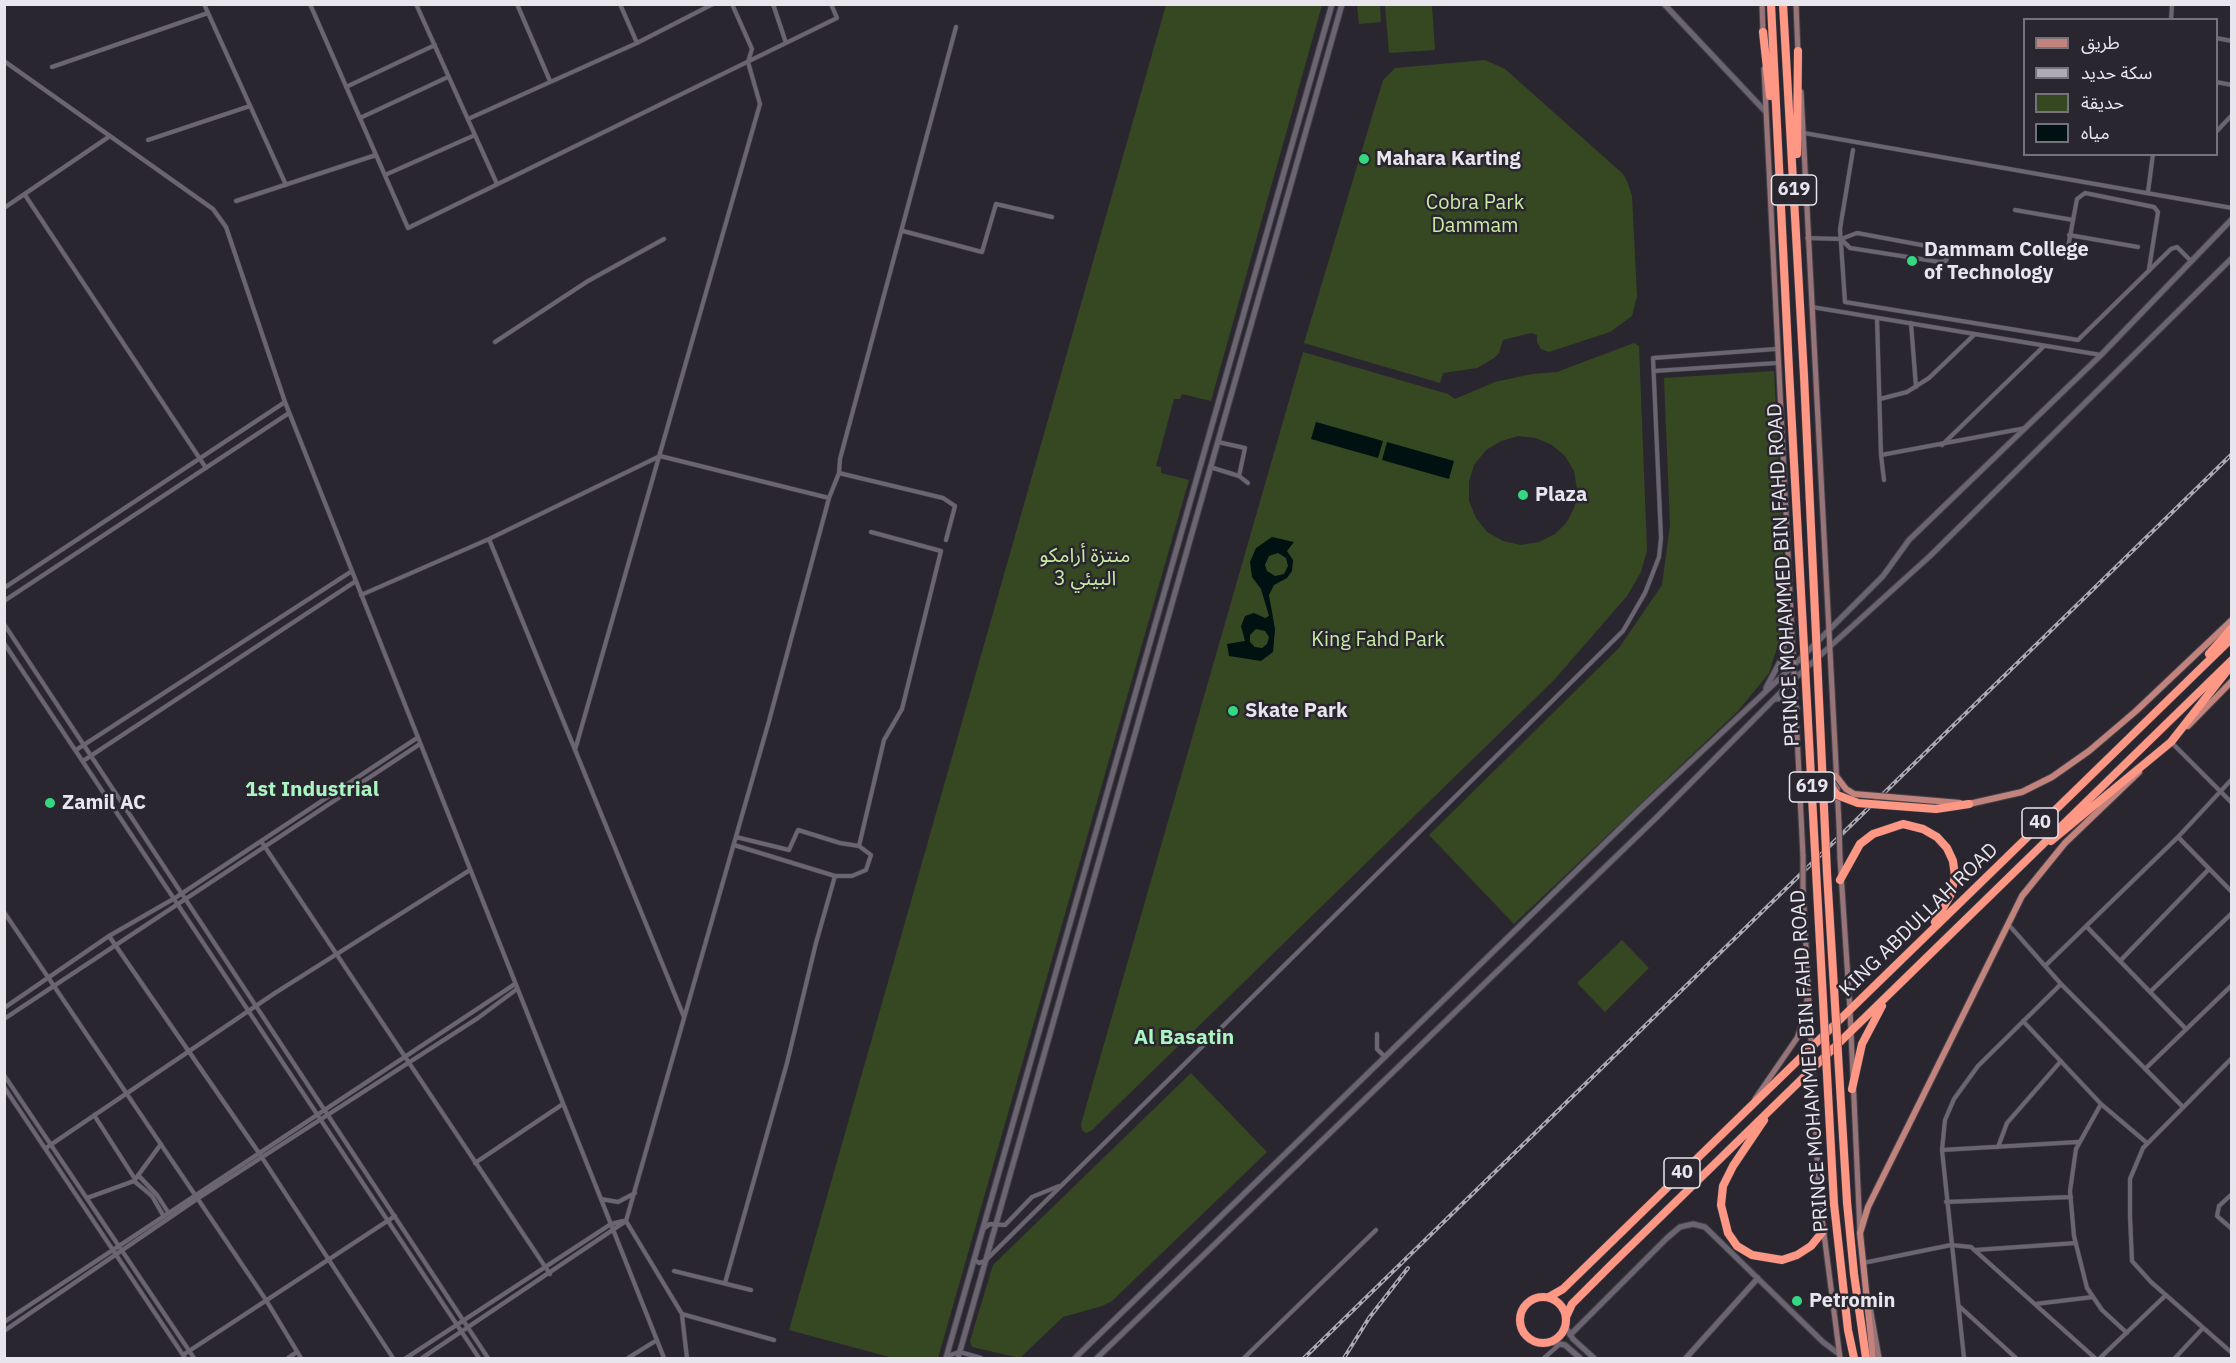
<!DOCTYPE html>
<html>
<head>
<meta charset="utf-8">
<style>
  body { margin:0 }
  #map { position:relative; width:2236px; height:1363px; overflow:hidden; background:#2a2630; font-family:"IBM Plex Sans","Noto Sans Arabic",sans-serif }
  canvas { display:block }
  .frame { position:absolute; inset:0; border:6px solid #e8e5ed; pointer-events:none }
  .legend { position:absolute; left:2023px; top:18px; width:195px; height:138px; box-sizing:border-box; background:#2a2630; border:2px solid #76727c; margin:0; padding:8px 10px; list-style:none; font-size:18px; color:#e8e5ed }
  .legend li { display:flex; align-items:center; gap:12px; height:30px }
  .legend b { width:30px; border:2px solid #76727c }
</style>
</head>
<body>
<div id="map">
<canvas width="2236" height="1363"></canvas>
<div class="frame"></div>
<ul class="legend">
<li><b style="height:8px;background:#c3837d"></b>طريق</li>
<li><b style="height:8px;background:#adaab3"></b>سكة حديد</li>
<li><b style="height:16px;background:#364822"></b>حديقة</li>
<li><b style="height:16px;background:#001112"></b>مياه</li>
</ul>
</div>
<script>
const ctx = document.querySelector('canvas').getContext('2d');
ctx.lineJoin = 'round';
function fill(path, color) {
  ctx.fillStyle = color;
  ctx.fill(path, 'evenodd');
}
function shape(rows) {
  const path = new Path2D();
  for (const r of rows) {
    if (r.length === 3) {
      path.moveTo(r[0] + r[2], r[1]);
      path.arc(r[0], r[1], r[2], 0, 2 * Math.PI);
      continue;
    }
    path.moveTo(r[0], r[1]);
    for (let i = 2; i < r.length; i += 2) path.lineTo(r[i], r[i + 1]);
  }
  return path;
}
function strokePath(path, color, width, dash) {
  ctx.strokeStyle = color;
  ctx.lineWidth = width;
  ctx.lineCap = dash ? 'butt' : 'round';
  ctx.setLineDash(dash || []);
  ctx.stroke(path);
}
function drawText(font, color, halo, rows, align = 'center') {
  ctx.font = font + ' "IBM Plex Sans","Noto Sans Arabic",sans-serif';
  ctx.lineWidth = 5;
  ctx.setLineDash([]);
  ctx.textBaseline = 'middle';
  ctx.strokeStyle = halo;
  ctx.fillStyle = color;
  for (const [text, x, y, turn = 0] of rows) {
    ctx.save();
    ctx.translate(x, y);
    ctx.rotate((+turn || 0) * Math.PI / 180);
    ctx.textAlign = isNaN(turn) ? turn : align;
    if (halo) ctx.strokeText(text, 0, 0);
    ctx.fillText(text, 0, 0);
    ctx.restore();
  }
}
fill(shape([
  [1166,5,1322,5,1211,401,1182,394,1180,399,1174,399,1156,466,1161,467,1161,473,1189,480,938,1358,893,1358,789,1330],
  [1357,5,1380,5,1381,22,1359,24],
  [1385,5,1432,5,1435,50,1389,53],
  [1485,60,1505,69,1623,174,1627,181,1632,196,1637,296,1632,316,1610,332,1549,352,1541,349,1537,342,1537,335,1531,333,1503,340,1499,353,1494,358,1477,368,1443,373,1440,383,1304,343,1383,80,1395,68],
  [1634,343,1639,346,1647,550,1641,572,1627,596,1554,680,1091,1131,1086,1133,1082,1130,1081,1124,1303,352,1448,394,1455,399,1495,382,1532,374,1557,372],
  [1518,436,1536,438,1552,445,1565,456,1574,471,1577,489,1575,506,1567,522,1555,534,1539,542,1521,545,1503,541,1487,532,1476,518,1469,501,1469,482,1474,465,1486,450,1501,441],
  [1774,371,1785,586,1784,626,1769,673,1738,711,1514,924,1429,835,1619,648,1662,585,1670,525,1664,378],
  [1622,940,1649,968,1605,1012,1577,983],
  [1191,1073,1267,1152,1112,1301,1102,1306,1063,1317,1020,1358,972,1347,970,1341,993,1265]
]), '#364822');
fill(shape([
  [1316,422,1383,441,1378,458,1311,439],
  [1387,442,1454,461,1449,479,1382,460],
  [1272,537,1294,542,1287,551,1293,560,1292,571,1287,578,1274,585,1269,595,1275,629,1273,652,1261,661,1229,656,1227,644,1245,641,1241,626,1245,616,1254,613,1265,618,1269,616,1261,589,1252,577,1250,562,1256,548],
  [1278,553,1286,558,1288,566,1284,574,1275,576,1267,571,1265,565,1269,556],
  [1256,629,1265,631,1269,637,1267,644,1262,648,1255,647,1250,642,1250,635]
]), '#001112');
const minor = shape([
  [204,4,286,185],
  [310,4,408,228,837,18,831,4],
  [416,4,497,184],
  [517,4,550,81],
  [620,4,637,43],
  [773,4,786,43],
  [2171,20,2172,4],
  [2216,38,2232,41],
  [4,61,213,209,226,227,285,402,664,1358],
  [52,67,208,13],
  [2216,82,2232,85],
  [346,87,435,45],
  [360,118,448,77],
  [468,119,637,43,713,4],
  [2216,132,2232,115],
  [1804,133,2232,208],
  [148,140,250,106],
  [1853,150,1840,229,1845,302,2078,340,2171,249,2177,247,2191,261],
  [385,175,475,135],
  [2148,192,2153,154],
  [25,195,206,468],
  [236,201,376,155],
  [4,208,110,136],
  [2015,210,2073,220],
  [903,231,982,252,996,204,1052,217],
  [2069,235,2138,247],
  [1807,238,1841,239,1850,248,1940,262,1946,261,1948,254,1943,249,1857,233,1841,239],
  [2066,258,2077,199,2085,193,2154,207,2158,212,2149,269],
  [1812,307,2101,355],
  [1877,318,1881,455,2026,428],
  [1911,323,1916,387],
  [495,342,588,281,664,239],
  [1654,371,1777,363],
  [1880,399,1907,392,1929,378,1975,334],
  [1218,442,1245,448,1239,476],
  [1942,445,2044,346],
  [1881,455,1884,480],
  [1210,467,1239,476,1248,483],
  [839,473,943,498,955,506,946,540],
  [489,539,684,1017],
  [4,588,285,402],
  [361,595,489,539,660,456,829,498],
  [4,601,289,413],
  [4,624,488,1358],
  [4,643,479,1358],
  [2171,742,2232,803],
  [76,750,352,571],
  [575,750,760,104,748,62,752,49,732,4],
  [83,761,356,581],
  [2178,837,2232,892],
  [261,841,550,1274],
  [734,845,835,876,852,876,866,870,871,855,859,846,840,843,798,830,789,850,736,837],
  [859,846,884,740,902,709,941,551,871,532],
  [4,912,266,1300,301,1358],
  [2008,924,2061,984,2183,1107],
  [2086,926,2186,1029],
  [109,936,259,1153,393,1358],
  [2120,961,2209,869],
  [2045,966,2178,837,2232,779],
  [2150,992,2232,913],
  [4,1008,109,936,175,898,417,738],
  [4,1019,420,744],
  [2023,1021,2101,1104,2147,1143],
  [1377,1034,1377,1049,1385,1057],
  [2232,1058,2143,1148,2130,1179,2130,1216,2132,1261,2151,1282,2232,1353],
  [2145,1069,2232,985],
  [4,1075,194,1358],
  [4,1087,185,1358],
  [2101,1104,2076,1149,2070,1191,2074,1236,2087,1288,2102,1310,2127,1333],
  [94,1115,135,1179],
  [1998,1147,2007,1123,2061,1061],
  [46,1148,275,993,470,870],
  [1942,1150,2078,1142],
  [475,1163,563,1104],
  [138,1175,157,1195,168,1212],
  [134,1181,152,1196,163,1215],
  [2232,1194,2219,1206,2217,1216,2232,1229],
  [87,1198,134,1181,161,1144],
  [601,1199,618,1202,635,1193],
  [1946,1202,2071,1197],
  [626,1221,682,1314,774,1340],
  [983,1229,990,1224,1005,1225,1032,1197,1059,1186],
  [1975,1250,2076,1243],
  [975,1260,979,1263,985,1261,1623,631,1645,593,1659,557,1661,538,1653,358,1776,349],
  [1863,1263,1951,1245,1971,1247,2095,1358],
  [674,1271,751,1290],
  [725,1283,787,1063,816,943,835,876],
  [2035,1304,2093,1297],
  [1959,1306,2016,1358],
  [682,1315,687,1358],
  [4,1322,515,984],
  [4,1331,197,1199,478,1018,517,989],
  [183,1355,395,1216],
  [947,1356,960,1352,981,1358],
  [288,1358,297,1352],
  [406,1358,611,1224,623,1221],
  [422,1358,626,1221,769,721,829,498,839,473,840,459,956,27],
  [628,1358,657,1340],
  [1244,1358,1376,1230],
  [1544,1358,1560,1344],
  [1964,1358,1942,1150,1945,1120,1954,1099,1978,1066,2061,984],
  [2100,1358,2166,1295],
  [2175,1358,2203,1328]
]);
const tertiary = shape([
  [1664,4,1764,110],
  [1766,688,1782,658,1790,615],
  [1775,699,1786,698,1797,708],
  [1565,1326,1573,1339,1594,1358],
  [1570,1335,1667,1238,1680,1227,1693,1224,1705,1227,1823,1342,1839,1354],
  [1550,1342,1565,1345,1580,1358],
  [946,1358,1332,4],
  [958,1358,1342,4],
  [1075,1358,1639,810,1793,666,1883,576,1909,540,2101,355,2232,219],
  [1097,1358,1657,817,1794,679,1930,556,2232,258],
  [1686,1358,1758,1278]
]);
const secondary = shape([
  [1762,4,1763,33],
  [1796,4,1798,53],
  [1764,69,1803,856],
  [1801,92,1839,824],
  [1840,858,1850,1010,1860,1232],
  [1803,889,1819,1195,1840,1358],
  [1755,1099,1797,1038,1805,1015,1808,991],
  [1870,1307,1879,1358]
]);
const primary = shape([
  [2188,726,2232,681],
  [1969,804,2022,792,2052,777,2089,751,2136,711,2232,620],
  [1873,1358,1860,1233,1868,1207,2022,896,2065,843,2139,772]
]);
const motorway = shape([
  [1771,4,1789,370],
  [1783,4,1804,376],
  [1763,32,1770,96],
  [1797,154,1798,51],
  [2209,654,2232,628],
  [2051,841,2171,742,2230,667],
  [1840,880,1860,844,1873,834,1903,824,1923,829,1937,837,1947,848,1953,861,1955,876,1951,894,1935,922],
  [1852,1089,1862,1044,1882,1006],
  [1764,1120,1733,1166,1723,1186,1721,1205,1728,1233,1737,1246,1752,1255,1782,1260,1797,1255,1811,1246,1824,1230],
  [1847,1202,1854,1274,1866,1358],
  [1834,1204,1848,1330,1854,1358],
  [1543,1320,23],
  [1549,1297,1563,1289,2232,638],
  [1566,1317,1572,1304,1612,1264,2232,660]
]);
strokePath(minor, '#46424b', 5);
strokePath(tertiary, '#46424b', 7);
strokePath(secondary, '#46424b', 7);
strokePath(primary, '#46424b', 8);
strokePath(motorway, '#46424b', 9);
strokePath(minor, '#6b6572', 4);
strokePath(tertiary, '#6b6572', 5);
strokePath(secondary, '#977477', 5);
strokePath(primary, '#c3837d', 6);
strokePath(motorway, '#fe9784', 8);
const rail = shape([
  [1304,1358,2232,454],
  [1344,1358,1369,1318,1408,1268]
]);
strokePath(rail, '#adaab3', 4);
strokePath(rail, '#2a2630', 1.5, [4.5]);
const secondaryBridge = shape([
  [1839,824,1840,858],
  [1803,856,1803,889]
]);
const primaryBridge = shape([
  [1836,776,1846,789,1854,794,1960,803]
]);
const motorwayBridge = shape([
  [1789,370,1834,1204],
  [1804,376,1827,873,1847,1202],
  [1824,776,1837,795,1858,803,1936,809,1969,804]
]);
strokePath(secondaryBridge, '#46424b', 7, []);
strokePath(primaryBridge, '#46424b', 8, []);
strokePath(motorwayBridge, '#46424b', 9, []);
strokePath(secondaryBridge, '#977477', 5);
strokePath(primaryBridge, '#c3837d', 6);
strokePath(motorwayBridge, '#fe9784', 8);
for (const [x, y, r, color] of [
  [1364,159,6,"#34d881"],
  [1912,261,6,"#34d881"],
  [1523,495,6,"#34d881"],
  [1233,711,6,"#34d881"],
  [50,803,6,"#34d881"],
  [1797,1301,6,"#34d881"]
]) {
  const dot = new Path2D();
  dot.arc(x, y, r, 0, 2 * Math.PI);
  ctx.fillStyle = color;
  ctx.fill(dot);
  strokePath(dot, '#2a2630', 2);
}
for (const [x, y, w] of [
  [1794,190,45],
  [1812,787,45],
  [2040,823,36],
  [1682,1173,36]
]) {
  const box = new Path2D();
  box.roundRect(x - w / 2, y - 15, w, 30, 4.5);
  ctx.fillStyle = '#2a2630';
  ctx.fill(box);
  strokePath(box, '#e8e5ed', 1.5);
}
drawText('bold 18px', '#e8e5ed', null, [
  ["619",1794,190],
  ["619",1812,787],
  ["40",2040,823],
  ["40",1682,1173]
]);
drawText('bold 20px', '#e8e5ed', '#2a2630', [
  ["Mahara Karting",1376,159],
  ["Dammam College",1924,250],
  ["of Technology",1924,273],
  ["Plaza",1535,495],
  ["Skate Park",1245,711],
  ["Zamil AC",62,803],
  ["Petromin",1809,1301]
], 'left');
drawText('20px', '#c7eba2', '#2a2630', [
  ["Cobra Park",1475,203],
  ["Dammam",1475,226],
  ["منتزة أرامكو",1085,556],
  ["البيئي 3",1085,579],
  ["King Fahd Park",1378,640]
]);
drawText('20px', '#e8e5ed', '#2a2630', [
  ["PRINCE MOHAMMED BIN FAHD ROAD",1784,575,-93],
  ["KING ABDULLAH ROAD",1919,920,-44],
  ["PRINCE MOHAMMED BIN FAHD ROAD",1810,1061,-94]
]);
drawText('bold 21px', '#abf5c3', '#2a2630', [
  ["1st Industrial",312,790],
  ["Al Basatin",1184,1038]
]);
</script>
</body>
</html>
